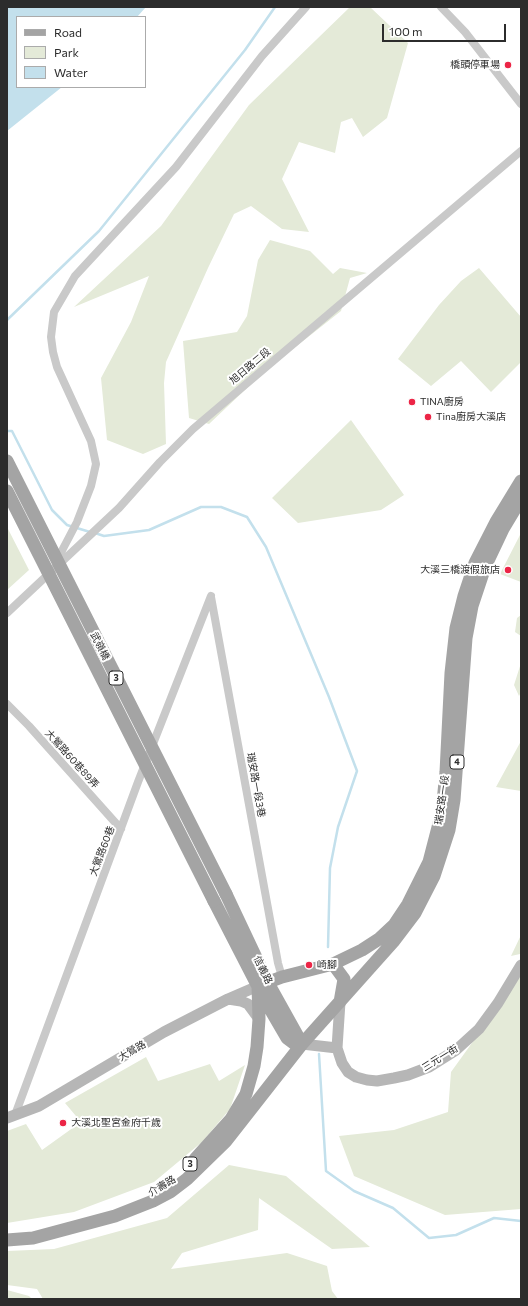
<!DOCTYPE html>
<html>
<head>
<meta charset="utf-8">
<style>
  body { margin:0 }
  #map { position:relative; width:528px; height:1306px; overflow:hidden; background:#fff; font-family:Commissioner,sans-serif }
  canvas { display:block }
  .frame { position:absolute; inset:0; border:8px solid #2c2c2c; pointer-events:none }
  .legend { position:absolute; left:16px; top:16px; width:130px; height:72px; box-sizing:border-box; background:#fff; border:1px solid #ababab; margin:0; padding:5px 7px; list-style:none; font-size:12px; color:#2c2c2c }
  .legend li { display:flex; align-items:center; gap:8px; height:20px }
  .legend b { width:20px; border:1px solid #ababab }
  .scale { position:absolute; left:382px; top:24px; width:124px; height:18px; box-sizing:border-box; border:2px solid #2c2c2c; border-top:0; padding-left:5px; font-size:12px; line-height:14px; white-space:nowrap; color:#2c2c2c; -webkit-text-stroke:3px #fff; paint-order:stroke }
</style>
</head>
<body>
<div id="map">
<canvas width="528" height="1306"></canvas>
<div class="frame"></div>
<ul class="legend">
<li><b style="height:5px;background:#a4a4a4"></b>Road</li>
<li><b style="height:11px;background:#e4ead8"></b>Park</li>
<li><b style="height:11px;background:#c3e0ec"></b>Water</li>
</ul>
<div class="scale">100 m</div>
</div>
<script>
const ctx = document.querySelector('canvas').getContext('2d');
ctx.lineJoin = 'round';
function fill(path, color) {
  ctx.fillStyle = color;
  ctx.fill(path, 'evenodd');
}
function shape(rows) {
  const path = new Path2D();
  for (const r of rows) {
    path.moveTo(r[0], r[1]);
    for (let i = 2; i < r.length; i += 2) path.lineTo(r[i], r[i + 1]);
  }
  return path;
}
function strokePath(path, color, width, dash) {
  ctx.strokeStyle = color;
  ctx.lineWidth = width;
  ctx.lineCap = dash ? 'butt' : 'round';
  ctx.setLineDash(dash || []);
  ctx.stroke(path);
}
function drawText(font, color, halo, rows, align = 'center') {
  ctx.font = font + ' Commissioner,"Noto Sans TC",sans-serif';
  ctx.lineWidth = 4;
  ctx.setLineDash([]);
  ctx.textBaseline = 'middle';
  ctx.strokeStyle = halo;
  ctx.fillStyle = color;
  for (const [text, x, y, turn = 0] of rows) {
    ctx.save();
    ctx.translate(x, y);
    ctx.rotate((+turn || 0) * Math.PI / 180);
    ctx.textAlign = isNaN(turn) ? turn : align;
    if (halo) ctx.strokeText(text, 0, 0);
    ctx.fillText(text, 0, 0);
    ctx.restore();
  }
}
fill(shape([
  [350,7,370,7,408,43,387,118,363,137,352,118,341,122,335,153,299,142,282,179,309,232,282,229,251,206,234,214,208,268,166,362,164,383,166,444,143,454,107,440,101,378,131,322,149,276,74,307,161,226,249,105],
  [270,240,310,251,333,274,340,268,367,273,350,278,341,311,265,371,209,424,189,418,183,341,237,332,247,316,258,260],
  [479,268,521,317,521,362,491,392,461,361,431,386,398,359,439,305,461,281],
  [351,420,404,495,381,510,298,523,272,498],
  [7,527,29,570,7,590],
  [521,533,521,582,500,574],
  [521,615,521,636,515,632,517,618],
  [521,663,521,692,519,696,514,685],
  [521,741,521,791,496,787],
  [521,935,521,952,520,954,511,956],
  [521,975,521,1209,445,1215,354,1176,339,1136,394,1130,448,1112,451,1072],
  [146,1057,158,1081,210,1064,219,1081,245,1065,230,1109,202,1142,154,1182,74,1212,7,1223,7,1131,26,1124,42,1150,81,1122,65,1103],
  [229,1165,286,1176,370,1247,332,1249,259,1198,258,1230,182,1253,171,1269,287,1253,327,1266,332,1291,338,1299,43,1299,37,1289,7,1285,7,1251,54,1249,167,1218],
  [7,1290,29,1296,32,1299,7,1299]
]), '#e4ead8');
fill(shape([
  [7,7,146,7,137,17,17,17,17,87,62,87,7,131]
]), '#c3e0ec');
strokePath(shape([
  [7,320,99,231,245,50,275,7],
  [7,431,12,431,52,510,67,525,90,532],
  [95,533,104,536,149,530,201,507,221,507,247,517,266,547,329,697,357,771,338,827,330,868,328,947],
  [319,1054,326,1171,354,1191,393,1208,429,1238,456,1235,494,1218,521,1221]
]), '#c3e0ec', 2.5);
strokePath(shape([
  [441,7,465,32,521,104],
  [56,562,77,522,91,486,96,464,91,441,57,367,53,352,51,337,54,312,75,276,176,167,262,56,306,7],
  [211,597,278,963,282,977],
  [7,613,119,508,160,462,193,429,521,151],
  [7,704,29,726,121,829],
  [15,1115,138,782,211,596]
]), '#c9c9c9', 8);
strokePath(shape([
  [228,999,241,1001,248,1004,259,1019],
  [340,1002,337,1048,342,1063,348,1072,356,1077,367,1080,377,1081,394,1078,408,1075,429,1067,456,1050,479,1029,498,1003,521,965],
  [302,1044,337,1048],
  [7,1118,39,1106,164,1032,228,999,258,986]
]), '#b6b6b6', 11);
strokePath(shape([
  [226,894,268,983,302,1044],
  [214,901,266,1002,287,1038,295,1044,302,1044],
  [333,964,344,979,340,1002],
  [258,986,282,977,333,964,362,950,379,939,394,925,408,904,429,862,442,812,446,772,451,673,456,628,464,596,475,563,496,522,521,481],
  [195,1159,231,1119,246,1094,254,1066,257,1047,259,1019,258,986],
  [7,1240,33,1238,115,1216,153,1201,170,1192,187,1179,226,1141,302,1044,393,942,415,913,434,876,449,830,454,800,466,638,472,606,485,567,503,529,521,499]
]), '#a4a4a4', 13);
strokePath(shape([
  [7,461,226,894],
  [7,491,214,901]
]), '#a4a4a4', 13);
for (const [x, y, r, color] of [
  [508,65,4,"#ec2546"],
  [412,402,4,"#ec2546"],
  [428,417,4,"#ec2546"],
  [508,570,4,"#ec2546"],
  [309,965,4,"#ec2546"],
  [63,1123,4,"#ec2546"]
]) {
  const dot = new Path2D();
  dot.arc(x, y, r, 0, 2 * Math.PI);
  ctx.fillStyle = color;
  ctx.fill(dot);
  strokePath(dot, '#fff', 1.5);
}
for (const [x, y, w] of [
  [116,678,14],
  [457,762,14],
  [190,1164,14]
]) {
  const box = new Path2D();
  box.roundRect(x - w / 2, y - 7, w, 14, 3);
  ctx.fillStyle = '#fff';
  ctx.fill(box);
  strokePath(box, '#2c2c2c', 1);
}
drawText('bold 9px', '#2c2c2c', null, [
  ["3",116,678],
  ["4",457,762],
  ["3",190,1164]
]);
drawText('10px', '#2c2c2c', '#fff', [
  ["橋頭停車場",500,65,"right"],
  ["TINA廚房",420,402],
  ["Tina廚房大溪店",436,417],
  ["大溪三橋渡假旅店",500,570,"right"],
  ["崎腳",317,965],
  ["大溪北聖宮金府千歲",71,1123]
], 'left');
drawText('10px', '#2c2c2c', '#fff', [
  ["旭日路二段",250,366,-40],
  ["武嶺橋",100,646,63],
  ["大鶯路60巷89弄",72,759,48],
  ["瑞安路一段3巷",256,785,80],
  ["瑞安路一段",442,800,-82],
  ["大鶯路60巷",102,851,-69],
  ["信義路",263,970,64],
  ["大鶯路",132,1051,-30],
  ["三元一街",440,1058,-32],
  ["介壽路",162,1186,-31]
]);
</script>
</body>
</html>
